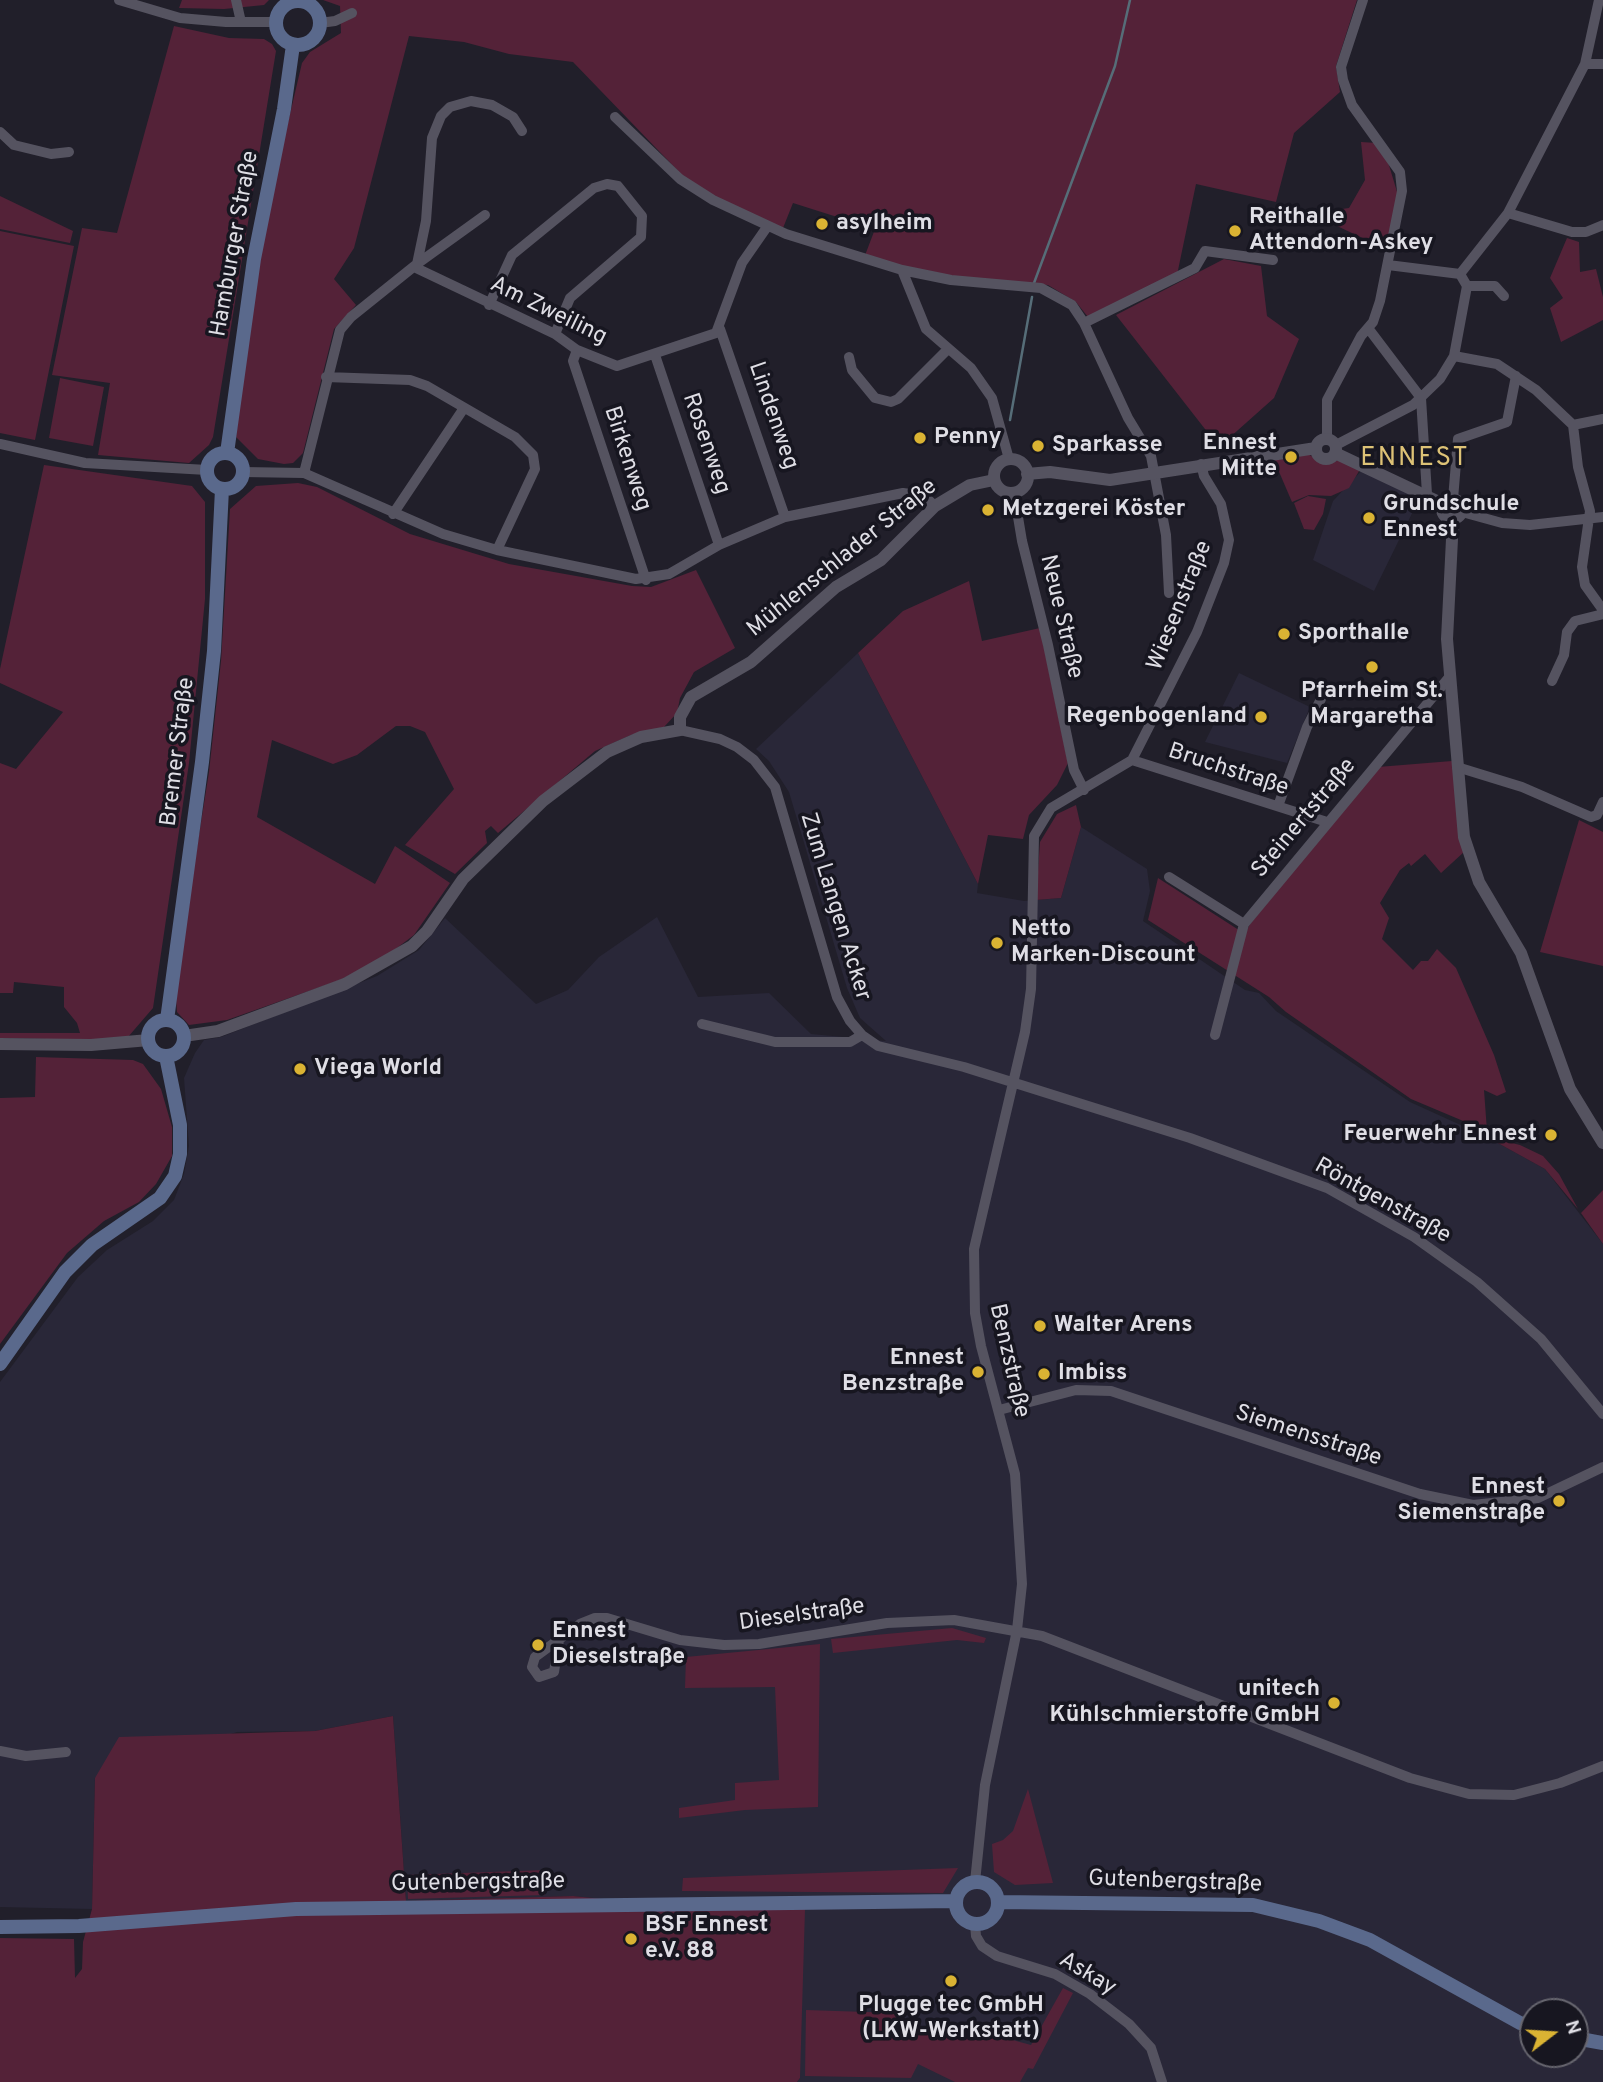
<!DOCTYPE html>
<html>
<head>
<meta charset="utf-8">
<style>
  body { margin:0 }
  #map { position:relative; width:1603px; height:2082px; overflow:hidden; background:#211f2a; font-family:Overpass,sans-serif }
  canvas { display:block }
  .north { position:absolute; left:1519px; top:1998px; width:70px; height:70px; box-sizing:border-box; background:#171620; border:2px solid #67666f; border-radius:50%; rotate:73deg; font-size:19px; font-weight:700; line-height:28px; text-align:center; color:#dfdee5 }
  .north::after { content:''; display:block; margin:auto; width:24px; height:32px; background:#dab333; clip-path:polygon(50% 0,100% 100%,50% 72%,0 100%) }
</style>
</head>
<body>
<div id="map">
<canvas width="1603" height="2082"></canvas>
<div class="north">N</div>
</div>
<script>
const ctx = document.querySelector('canvas').getContext('2d');
ctx.lineJoin = 'round';
function fill(path, color) {
  ctx.fillStyle = color;
  ctx.fill(path, 'evenodd');
}
function shape(rows) {
  const path = new Path2D();
  for (const r of rows) {
    if (r.length === 3) {
      path.moveTo(r[0] + r[2], r[1]);
      path.arc(r[0], r[1], r[2], 0, 2 * Math.PI);
      continue;
    }
    path.moveTo(r[0], r[1]);
    for (let i = 2; i < r.length; i += 2) path.lineTo(r[i], r[i + 1]);
  }
  return path;
}
function strokePath(path, color, width, dash) {
  ctx.strokeStyle = color;
  ctx.lineWidth = width;
  ctx.lineCap = dash ? 'butt' : 'round';
  ctx.setLineDash(dash || []);
  ctx.stroke(path);
}
function drawText(font, color, halo, rows, align = 'center') {
  ctx.font = font + ' Overpass,sans-serif';
  ctx.lineWidth = 7;
  ctx.setLineDash([]);
  ctx.textBaseline = 'middle';
  ctx.strokeStyle = halo;
  ctx.fillStyle = color;
  for (const [text, x, y, turn = 0] of rows) {
    ctx.save();
    ctx.translate(x, y);
    ctx.rotate((+turn || 0) * Math.PI / 180);
    ctx.textAlign = isNaN(turn) ? turn : align;
    if (halo) ctx.strokeText(text, 0, 0);
    ctx.fillText(text, 0, 0);
    ctx.restore();
  }
}
fill(shape([
  [1364,468,1421,495,1374,591,1313,560,1333,501],
  [858,653,978,884,977,893,1024,901,1061,898,1081,827,1147,869,1150,891,1143,921,1245,990,1259,993,1276,1011,1410,1102,1487,1137,1545,1169,1603,1244,1603,2082,797,2082,800,2078,663,1905,573,1896,406,1901,393,1716,315,1731,237,1732,95,1778,92,1909,0,1907,0,1382,78,1277,107,1250,153,1221,174,1200,184,1174,189,1146,184,1078,195,1053,204,1040,221,1037,377,976,419,950,445,918,536,1004,568,990,599,957,657,917,698,997,769,993,811,1034,886,1041,860,1018,847,988,789,792,769,761,756,749],
  [1533,2012,1575,2012,1575,2054,1533,2054],
  [1239,673,1310,707,1287,763,1205,742]
]), '#292738');
fill(shape([
  [182,0,269,0,264,5,224,9,179,8],
  [323,0,1357,0,1336,66,1340,92,1294,133,1276,202,1196,184,1177,275,1088,317,1076,302,1048,285,932,276,864,258,875,229,793,203,783,228,716,199,683,176,573,62,509,54,464,42,409,36,354,248,334,279,356,305,334,329,303,453,293,463,284,464,258,459,236,437,252,291,269,203,302,63,310,52,341,33,340,6],
  [174,26,229,38,264,39,272,44,276,51,213,437,209,445,189,463,98,455,110,383,52,375,82,228,117,233],
  [1361,142,1377,143,1388,162,1398,195,1386,249,1320,218,1321,212,1349,208,1365,180],
  [0,196,73,231,70,243,0,229],
  [0,231,74,246,35,440,0,433],
  [1567,238,1579,242,1580,272,1596,269,1603,297,1603,320,1561,342,1550,308,1563,298,1550,278],
  [1224,259,1261,266,1267,316,1299,339,1274,398,1219,447,1116,315],
  [60,378,104,387,93,446,49,438],
  [1308,454,1325,464,1340,460,1362,466,1349,488,1331,496,1309,495,1292,502,1274,460],
  [44,465,192,486,205,502,205,599,189,763,153,1008,128,1037,93,1040,0,1038,0,1033,80,1033,77,1023,64,1007,64,987,14,982,13,993,0,993,0,763,16,769,63,712,0,683,0,669],
  [298,483,317,487,410,534,509,564,632,586,651,587,696,570,735,648,694,672,680,698,677,713,664,727,631,735,595,751,498,833,491,826,485,831,487,843,455,874,405,845,454,789,425,732,410,726,396,726,357,755,333,764,272,740,257,817,375,884,395,846,450,883,414,935,381,960,340,980,227,1020,189,1025,177,1012,175,986,209,772,221,661,230,509,256,486],
  [1308,496,1326,499,1323,514,1314,530,1304,529,1294,503],
  [969,581,982,641,1040,628,1068,763,1057,785,1029,815,1023,839,988,835,978,884,858,653,903,611],
  [1452,761,1464,852,1441,873,1425,854,1411,866,1409,863,1400,870,1380,903,1389,918,1382,939,1413,970,1421,961,1428,961,1437,949,1456,968,1494,1055,1506,1092,1497,1096,1484,1090,1487,1131,1411,1099,1286,1012,1269,997,1148,920,1158,878,1245,934,1250,924,1378,767],
  [1076,805,1081,827,1061,898,1036,900,1040,842,1057,814],
  [1579,820,1603,832,1603,966,1540,952],
  [36,1057,133,1060,143,1064,161,1089,172,1127,172,1156,156,1184,139,1202,104,1221,67,1253,0,1344,0,1098,35,1097],
  [1487,1137,1520,1145,1543,1156,1559,1174,1578,1209,1545,1169],
  [1603,1190,1603,1244,1581,1213],
  [952,1628,986,1638,984,1643,957,1640,833,1653,831,1639],
  [820,1644,818,1807,745,1810,679,1818,679,1808,735,1800,735,1783,779,1780,775,1687,685,1688,686,1657],
  [393,1716,406,1901,573,1896,663,1905,805,1909,800,2078,797,2082,0,2082,0,1938,74,1939,75,1978,82,1969,83,1942,92,1909,95,1778,119,1737,315,1731],
  [1028,1789,1053,1883,1015,1885,994,1872,992,1844,1003,1840,1013,1831],
  [958,1868,943,1893,682,1891,683,1878],
  [545,1870,545,1895,408,1899,407,1875],
  [1063,1988,1073,1993,1033,2069,1028,2068,1020,2082,955,2082,918,2064,911,2078,805,2076,806,2010,897,2013,897,2035,987,2033,1031,2045]
]), '#542238');
strokePath(shape([
  [1034,283,1115,66,1130,0],
  [1010,420,1032,297]
]), '#566d78', 2.5);
strokePath(shape([
  [119,0,180,18,226,22,276,22],
  [236,0,241,22],
  [320,23,335,21,352,13],
  [1585,64,1603,64],
  [615,117,680,179,713,200,786,234,902,270,926,329,971,368,992,398,1009,459],
  [0,132,14,145,51,154,69,152],
  [1508,213,1572,232,1586,232,1603,225],
  [417,264,426,221,432,138,441,116,450,107,471,101,492,105,513,117,522,131],
  [1388,265,1460,274,1508,213,1585,64,1599,0],
  [414,267,555,334,577,350,617,366,716,333,742,263,767,227],
  [902,270,951,280,1041,288,1072,305,1084,323,1128,418,1151,456,1166,535,1169,593],
  [1467,286,1495,286,1504,296],
  [489,305,512,255,594,188,607,184,618,186,642,216,641,237,570,298,555,334],
  [1084,323,1195,268,1205,251,1273,260],
  [1368,328,1421,398,1427,494],
  [720,329,785,517],
  [577,350,573,361,646,580],
  [655,355,719,545],
  [1454,356,1497,364,1536,390,1573,425,1578,467,1590,511,1582,567,1585,585,1603,610],
  [849,357,852,370,875,398,891,402,898,399,948,349],
  [326,377,410,380,427,386,515,437,533,455,535,469,497,550],
  [1573,425,1603,419],
  [1327,439,1327,400,1361,336,1373,322,1380,301,1402,191,1400,172,1352,105,1343,80,1341,67,1363,0],
  [0,444,85,463,207,470],
  [1336,445,1413,405,1440,379,1454,356,1467,286,1460,274],
  [243,472,304,473,443,534,497,550,636,579,669,574,719,545,785,517,903,493,924,496,935,506],
  [304,473,340,330,351,317,417,264,485,215],
  [1014,493,1022,541,1048,645,1074,770,1084,790],
  [1453,499,1458,439,1507,422,1516,376],
  [1462,512,1502,523,1530,525,1603,517],
  [393,514,464,408],
  [1552,681,1564,655,1567,632,1575,621,1603,614],
  [680,730,720,739,737,747,754,760,775,787,837,997,850,1021,862,1035,878,1046,964,1067,1190,1138,1327,1188,1414,1237,1477,1282,1541,1339,1603,1414],
  [1132,760,1197,632,1224,563,1229,540,1221,504,1204,476,1201,464],
  [1457,767,1522,787,1591,817,1597,815,1603,802],
  [1278,806,1307,727,1321,699],
  [1169,877,1244,924],
  [702,1024,775,1042,850,1042,862,1035],
  [1215,1035,1244,924,1451,675],
  [999,1410,1076,1390,1111,1391,1420,1494,1473,1505,1538,1498,1603,1467],
  [559,1640,554,1672,539,1677,532,1667,535,1657,580,1624,595,1618,607,1618,680,1640,724,1645,759,1644,887,1623,954,1620,1042,1636,1410,1778,1469,1794,1514,1795,1560,1783,1603,1766],
  [0,1751,26,1756,66,1752],
  [975,1882,985,1785,1017,1630,1022,1584,1015,1474,981,1346,975,1313,974,1249,1025,1032,1031,989,1034,836,1051,808,1132,760,1327,822],
  [975,1924,976,1936,982,1946,997,1956,1055,1974,1090,1994,1129,2024,1151,2048,1162,2082]
]), '#555360', 10);
strokePath(shape([
  [1326,449,10],
  [1335,453,1443,504],
  [1011,476,17],
  [1027,474,1050,472,1110,480,1316,448],
  [1452,509,10],
  [1453,519,1447,639,1464,837,1479,882,1521,953,1570,1089,1603,1143],
  [184,1036,218,1031,345,984,412,946,427,931,463,879,543,801,607,752,641,737,680,730,680,717,691,697,751,662,836,587,881,560,935,506,970,485,994,480],
  [0,1044,91,1045,149,1040]
]), '#555360', 12);
strokePath(shape([
  [298,23,22],
  [227,453,254,259,284,109,293,45],
  [225,471,18],
  [167,1020,202,762,214,651,222,489],
  [166,1038,18],
  [0,1364,65,1272,92,1245,160,1198,175,1176,180,1154,180,1125,166,1056],
  [977,1903,21],
  [999,1902,1253,1905,1319,1921,1370,1940,1520,2023,1533,2026],
  [0,1927,79,1926,296,1909,956,1901],
  [1575,2038,1603,2043]
]), '#5a698c', 14);
for (const [x, y, r, color] of [
  [822,224,7,"#dab333"],
  [1235,231,7,"#dab333"],
  [920,438,7,"#dab333"],
  [1038,446,7,"#dab333"],
  [1291,457,7,"#dab333"],
  [988,510,7,"#dab333"],
  [1369,518,7,"#dab333"],
  [1284,634,7,"#dab333"],
  [1372,667,7,"#dab333"],
  [1261,717,7,"#dab333"],
  [997,943,7,"#dab333"],
  [300,1069,7,"#dab333"],
  [1551,1135,7,"#dab333"],
  [1040,1326,7,"#dab333"],
  [978,1372,7,"#dab333"],
  [1044,1374,7,"#dab333"],
  [1559,1501,7,"#dab333"],
  [538,1645,7,"#dab333"],
  [1334,1703,7,"#dab333"],
  [631,1939,7,"#dab333"],
  [951,1981,7,"#dab333"]
]) {
  const dot = new Path2D();
  dot.arc(x, y, r, 0, 2 * Math.PI);
  ctx.fillStyle = color;
  ctx.fill(dot);
  strokePath(dot, '#171620', 2.5);
}
drawText('bold 23px', '#dfdee5', '#171620', [
  ["Reithalle",1249,218],
  ["Attendorn-Askey",1249,244],
  ["asylheim",836,224],
  ["Penny",934,438],
  ["Ennest",1277,444,"right"],
  ["Mitte",1277,470,"right"],
  ["Sparkasse",1052,446],
  ["Grundschule",1383,505],
  ["Ennest",1383,531],
  ["Metzgerei Köster",1002,510],
  ["Sporthalle",1298,634],
  ["Pfarrheim St.",1372,692,"center"],
  ["Margaretha",1372,718,"center"],
  ["Regenbogenland",1247,717,"right"],
  ["Netto",1011,930],
  ["Marken-Discount",1011,956],
  ["Viega World",314,1069],
  ["Feuerwehr Ennest",1537,1135,"right"],
  ["Walter Arens",1054,1326],
  ["Ennest",964,1359,"right"],
  ["Benzstraße",964,1385,"right"],
  ["Imbiss",1058,1374],
  ["Ennest",1545,1488,"right"],
  ["Siemenstraße",1545,1514,"right"],
  ["Ennest",552,1632],
  ["Dieselstraße",552,1658],
  ["unitech",1320,1690,"right"],
  ["Kühlschmierstoffe GmbH",1320,1716,"right"],
  ["BSF Ennest",645,1926],
  ["e.V. 88",645,1952],
  ["Plugge tec GmbH",951,2006,"center"],
  ["(LKW-Werkstatt)",951,2032,"center"]
], 'left');
drawText('23px', '#dfdee5', '#171620', [
  ["Hamburger Straße",236,244,-80],
  ["Am Zweiling",548,312,26],
  ["Lindenweg",772,416,71],
  ["Rosenweg",705,444,71],
  ["Birkenweg",626,459,72],
  ["Mühlenschlader Straße",843,559,-39],
  ["Wiesenstraße",1181,606,-68],
  ["Neue Straße",1060,617,77],
  ["Bremer Straße",179,752,-83],
  ["Bruchstraße",1228,771,18],
  ["Steinertstraße",1305,819,-50],
  ["Zum Langen Acker",834,907,73],
  ["Röntgenstraße",1382,1202,29],
  ["Benzstraße",1008,1361,77],
  ["Siemensstraße",1308,1437,18],
  ["Dieselstraße",802,1616,-8],
  ["Gutenbergstraße",1175,1883,2],
  ["Gutenbergstraße",478,1884,-1],
  ["Askay",1087,1975,31]
]);
ctx.letterSpacing = '2px';
drawText('26px', '#ddc276', '#171620', [
  ["ENNEST",1415,460]
]);
ctx.letterSpacing = '0px';
</script>
</body>
</html>
